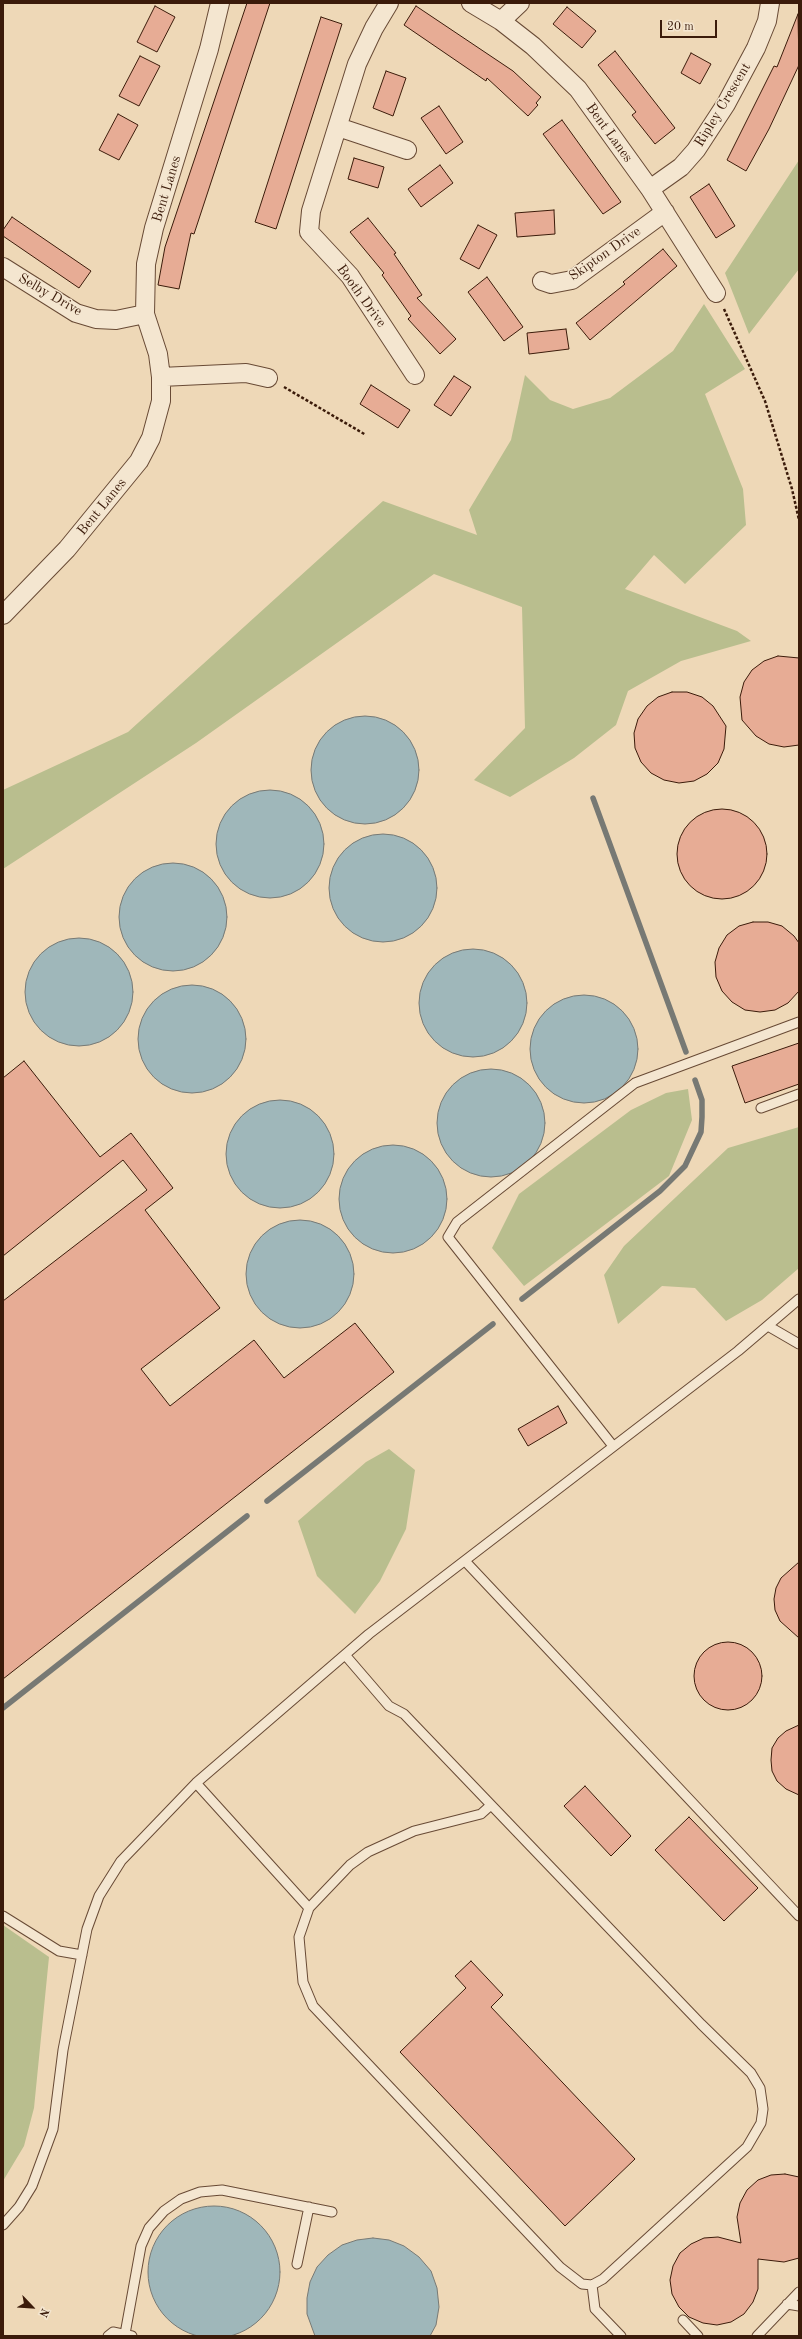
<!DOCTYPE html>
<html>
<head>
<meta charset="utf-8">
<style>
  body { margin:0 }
  #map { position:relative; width:802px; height:2339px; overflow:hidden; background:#eed8b7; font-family:"Old Standard TT",serif }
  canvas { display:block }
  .frame { position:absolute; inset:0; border:4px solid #3b1b0a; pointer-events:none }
  .north { position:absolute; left:12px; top:2287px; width:40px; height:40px; -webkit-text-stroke:3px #f4e6d0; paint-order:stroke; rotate:115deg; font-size:11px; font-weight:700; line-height:16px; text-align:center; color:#3b1b0a }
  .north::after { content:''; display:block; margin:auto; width:14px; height:18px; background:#3b1b0a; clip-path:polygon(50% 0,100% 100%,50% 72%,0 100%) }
  .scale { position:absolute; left:660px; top:20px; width:57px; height:18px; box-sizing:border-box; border:2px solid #3b1b0a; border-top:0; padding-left:5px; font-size:12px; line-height:14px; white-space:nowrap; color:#3b1b0a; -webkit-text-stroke:3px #f4e6d0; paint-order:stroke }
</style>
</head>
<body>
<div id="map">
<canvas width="802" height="2339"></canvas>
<div class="frame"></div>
<div class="north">N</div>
<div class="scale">20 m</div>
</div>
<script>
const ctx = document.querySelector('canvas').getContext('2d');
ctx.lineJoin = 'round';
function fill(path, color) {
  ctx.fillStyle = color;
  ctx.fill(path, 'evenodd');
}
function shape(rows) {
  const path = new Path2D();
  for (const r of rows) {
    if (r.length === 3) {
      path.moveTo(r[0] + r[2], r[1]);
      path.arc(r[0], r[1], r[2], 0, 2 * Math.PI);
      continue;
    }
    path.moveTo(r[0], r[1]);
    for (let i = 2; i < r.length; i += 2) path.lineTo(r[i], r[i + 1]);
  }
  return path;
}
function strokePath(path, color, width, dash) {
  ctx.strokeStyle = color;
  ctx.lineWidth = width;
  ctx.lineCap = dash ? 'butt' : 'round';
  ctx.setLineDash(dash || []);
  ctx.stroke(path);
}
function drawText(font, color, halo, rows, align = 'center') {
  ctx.font = font + ' "Old Standard TT",serif';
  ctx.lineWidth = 3;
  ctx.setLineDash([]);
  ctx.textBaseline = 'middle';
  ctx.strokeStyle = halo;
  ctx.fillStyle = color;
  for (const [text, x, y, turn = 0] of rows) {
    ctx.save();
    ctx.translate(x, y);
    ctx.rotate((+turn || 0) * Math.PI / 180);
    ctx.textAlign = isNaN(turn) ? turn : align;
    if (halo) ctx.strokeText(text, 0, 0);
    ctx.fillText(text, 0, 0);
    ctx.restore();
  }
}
fill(shape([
  [799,160,799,269,749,334,725,273],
  [704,304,745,369,705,394,743,489,746,525,685,584,654,555,625,589,737,631,751,641,681,661,628,691,616,725,574,758,510,797,474,780,525,728,522,607,434,574,196,743,3,869,3,790,128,732,383,501,477,535,469,510,511,440,525,375,550,400,573,409,610,398,673,351],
  [688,1089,692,1120,669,1176,524,1286,492,1248,519,1194,631,1110,666,1093],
  [799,1127,799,1268,762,1300,726,1321,695,1288,662,1286,618,1324,604,1275,624,1246,728,1148],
  [389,1449,415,1470,406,1529,380,1581,355,1614,317,1576,298,1521,366,1462],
  [3,1925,49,1957,34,2108,24,2146,3,2181]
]), '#b9be8e');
const water = shape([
  [365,770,54],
  [270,844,54],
  [383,888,54],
  [173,917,54],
  [79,992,54],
  [473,1003,54],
  [192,1039,54],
  [584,1049,54],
  [491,1123,54],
  [280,1154,54],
  [393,1199,54],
  [300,1274,54],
  [214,2272,66],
  [373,2238,389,2240,404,2246,419,2257,431,2271,437,2288,439,2307,436,2325,430,2336,315,2336,307,2314,307,2298,310,2282,317,2267,328,2255,342,2245,357,2240,373,2238]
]);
fill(water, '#9fb7ba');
strokePath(water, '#777974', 1);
strokePath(shape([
  [593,798,686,1052],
  [522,1299,660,1191,685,1166,701,1132,702,1117,702,1100,695,1080],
  [267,1501,493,1324],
  [3,1708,247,1516]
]), '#777974', 5.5);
const building = shape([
  [247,3,270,3,194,234,191,233,179,289,158,285,165,247,247,3],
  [155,6,175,17,157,52,137,42,155,6],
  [416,6,513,71,541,97,536,103,538,105,528,116,487,78,486,81,404,25,416,6],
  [567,7,596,31,582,48,553,24,567,7],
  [798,14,799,65,769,129,746,171,727,160,774,66,777,67,798,14],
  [321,17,342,24,276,229,255,222,321,17],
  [615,51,675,128,655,144,632,115,636,112,598,65,615,51],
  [691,53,711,64,700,84,681,73,691,53],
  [140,56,160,66,139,106,119,96,140,56],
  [386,71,406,78,393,116,373,108,386,71],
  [439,106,463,142,446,154,421,118,439,106],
  [118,114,138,125,119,160,99,150,118,114],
  [562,120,621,202,603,214,543,134,562,120],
  [354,158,384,167,378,188,348,179,354,158],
  [440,165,453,183,421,207,408,189,440,165],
  [709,184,735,226,716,238,690,197,709,184],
  [554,210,555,234,517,237,515,213,554,210],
  [12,217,91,271,79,288,3,236,3,230,12,217],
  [368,218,396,253,394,254,422,295,417,298,456,339,440,354,408,319,411,316,382,275,384,273,350,232,368,218],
  [478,225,497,235,479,269,460,259,478,225],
  [663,249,677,266,590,340,576,323,625,284,623,282,663,249],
  [487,277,523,327,504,341,468,292,487,277],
  [566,329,569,349,529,354,527,333,566,329],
  [454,376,471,387,451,416,434,405,454,376],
  [371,385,410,410,398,428,360,404,371,385],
  [778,656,799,658,799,745,784,747,769,744,756,736,742,720,740,697,744,682,752,670,764,661,778,656],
  [672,692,687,692,702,697,713,706,726,726,724,749,718,763,707,774,694,781,679,783,664,780,651,773,641,762,635,748,634,733,638,719,647,706,658,697,672,692],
  [722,854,45],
  [753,922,768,922,782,926,794,936,799,943,799,991,788,1003,775,1010,760,1012,745,1010,732,1002,722,991,716,977,715,962,719,948,727,935,739,926,753,922],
  [799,1043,799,1084,745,1103,732,1066,799,1043],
  [24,1061,100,1157,131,1133,173,1188,145,1210,220,1308,141,1369,170,1406,254,1340,284,1378,355,1323,394,1372,3,1679,3,1301,147,1190,123,1160,3,1256,3,1078,24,1061],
  [558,1406,567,1423,528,1446,518,1429,558,1406],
  [799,1562,799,1638,780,1621,775,1610,774,1599,776,1588,781,1578,799,1562],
  [728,1676,34],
  [799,1725,799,1795,786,1789,777,1781,772,1771,771,1760,772,1748,778,1738,786,1731,799,1725],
  [585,1786,631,1836,611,1856,564,1806,585,1786],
  [689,1817,758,1888,724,1921,655,1850,689,1817],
  [471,1961,503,1995,491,2007,635,2159,565,2226,400,2052,466,1988,455,1976,471,1961],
  [785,2174,799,2177,799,2258,784,2262,758,2259,758,2289,753,2302,744,2314,731,2322,717,2325,703,2323,689,2317,679,2307,672,2294,670,2280,673,2266,680,2253,691,2244,704,2238,718,2237,741,2243,737,2217,740,2203,747,2190,758,2180,771,2175,785,2174]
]);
fill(building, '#e7ac95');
strokePath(building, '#3b1b0a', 1);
const service = shape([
  [761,1108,799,1094],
  [768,1326,799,1344],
  [613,1446,448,1237,457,1222,635,1083,799,1022],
  [465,1561,799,1916],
  [196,1783,309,1908,299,1937,303,1982,313,2006,560,2267,582,2284,592,2285,603,2279,747,2147,761,2123,763,2109,760,2088,751,2073,701,2024,404,1714,389,1706,346,1656],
  [309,1908,350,1865,368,1852,414,1831,481,1814,491,1805],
  [3,1916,59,1951,82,1955],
  [3,2225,19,2207,32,2186,53,2129,63,2050,87,1929,99,1896,121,1861,196,1783,369,1634,738,1351,799,1299],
  [297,2264,309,2207],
  [592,2285,595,2309,621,2336],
  [787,2304,799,2306],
  [683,2320,698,2336],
  [125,2334,141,2246,149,2228,164,2211,181,2199,200,2192,222,2190,332,2212],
  [108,2336,113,2332,132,2336],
  [757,2336,799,2292]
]);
const minor = shape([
  [389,3,374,28,357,64,311,211,309,232,350,276,415,375],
  [471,3,501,21,533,46,578,89,650,189,716,293],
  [501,21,520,3],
  [338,127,407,150],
  [650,189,681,167,696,150,726,104,756,48,767,21,770,3],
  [3,267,76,313,96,319,116,320,145,314],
  [542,281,551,284,572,280,665,212],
  [161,377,246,373,268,378],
  [3,615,67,549,139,461,151,438,161,401,161,377,158,354,145,314,146,264,154,228,209,49,220,3]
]);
strokePath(service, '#684a35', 11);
strokePath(minor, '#684a35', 20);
strokePath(shape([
  [724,309,765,401,792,489,799,520],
  [284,387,366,435]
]), '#3b1b0a', 2.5, [3, 2]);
strokePath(service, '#f4e6d0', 9);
strokePath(minor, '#f4e6d0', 18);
drawText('14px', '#3b1b0a', '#f4e6d0', [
  ["Ripley Crescent",723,105,-59],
  ["Bent Lanes",609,133,54],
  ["Bent Lanes",167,189,-73],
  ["Skipton Drive",605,254,-35],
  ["Selby Drive",50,295,30],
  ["Booth Drive",361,296,54],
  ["Bent Lanes",102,507,-51]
]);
</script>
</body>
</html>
